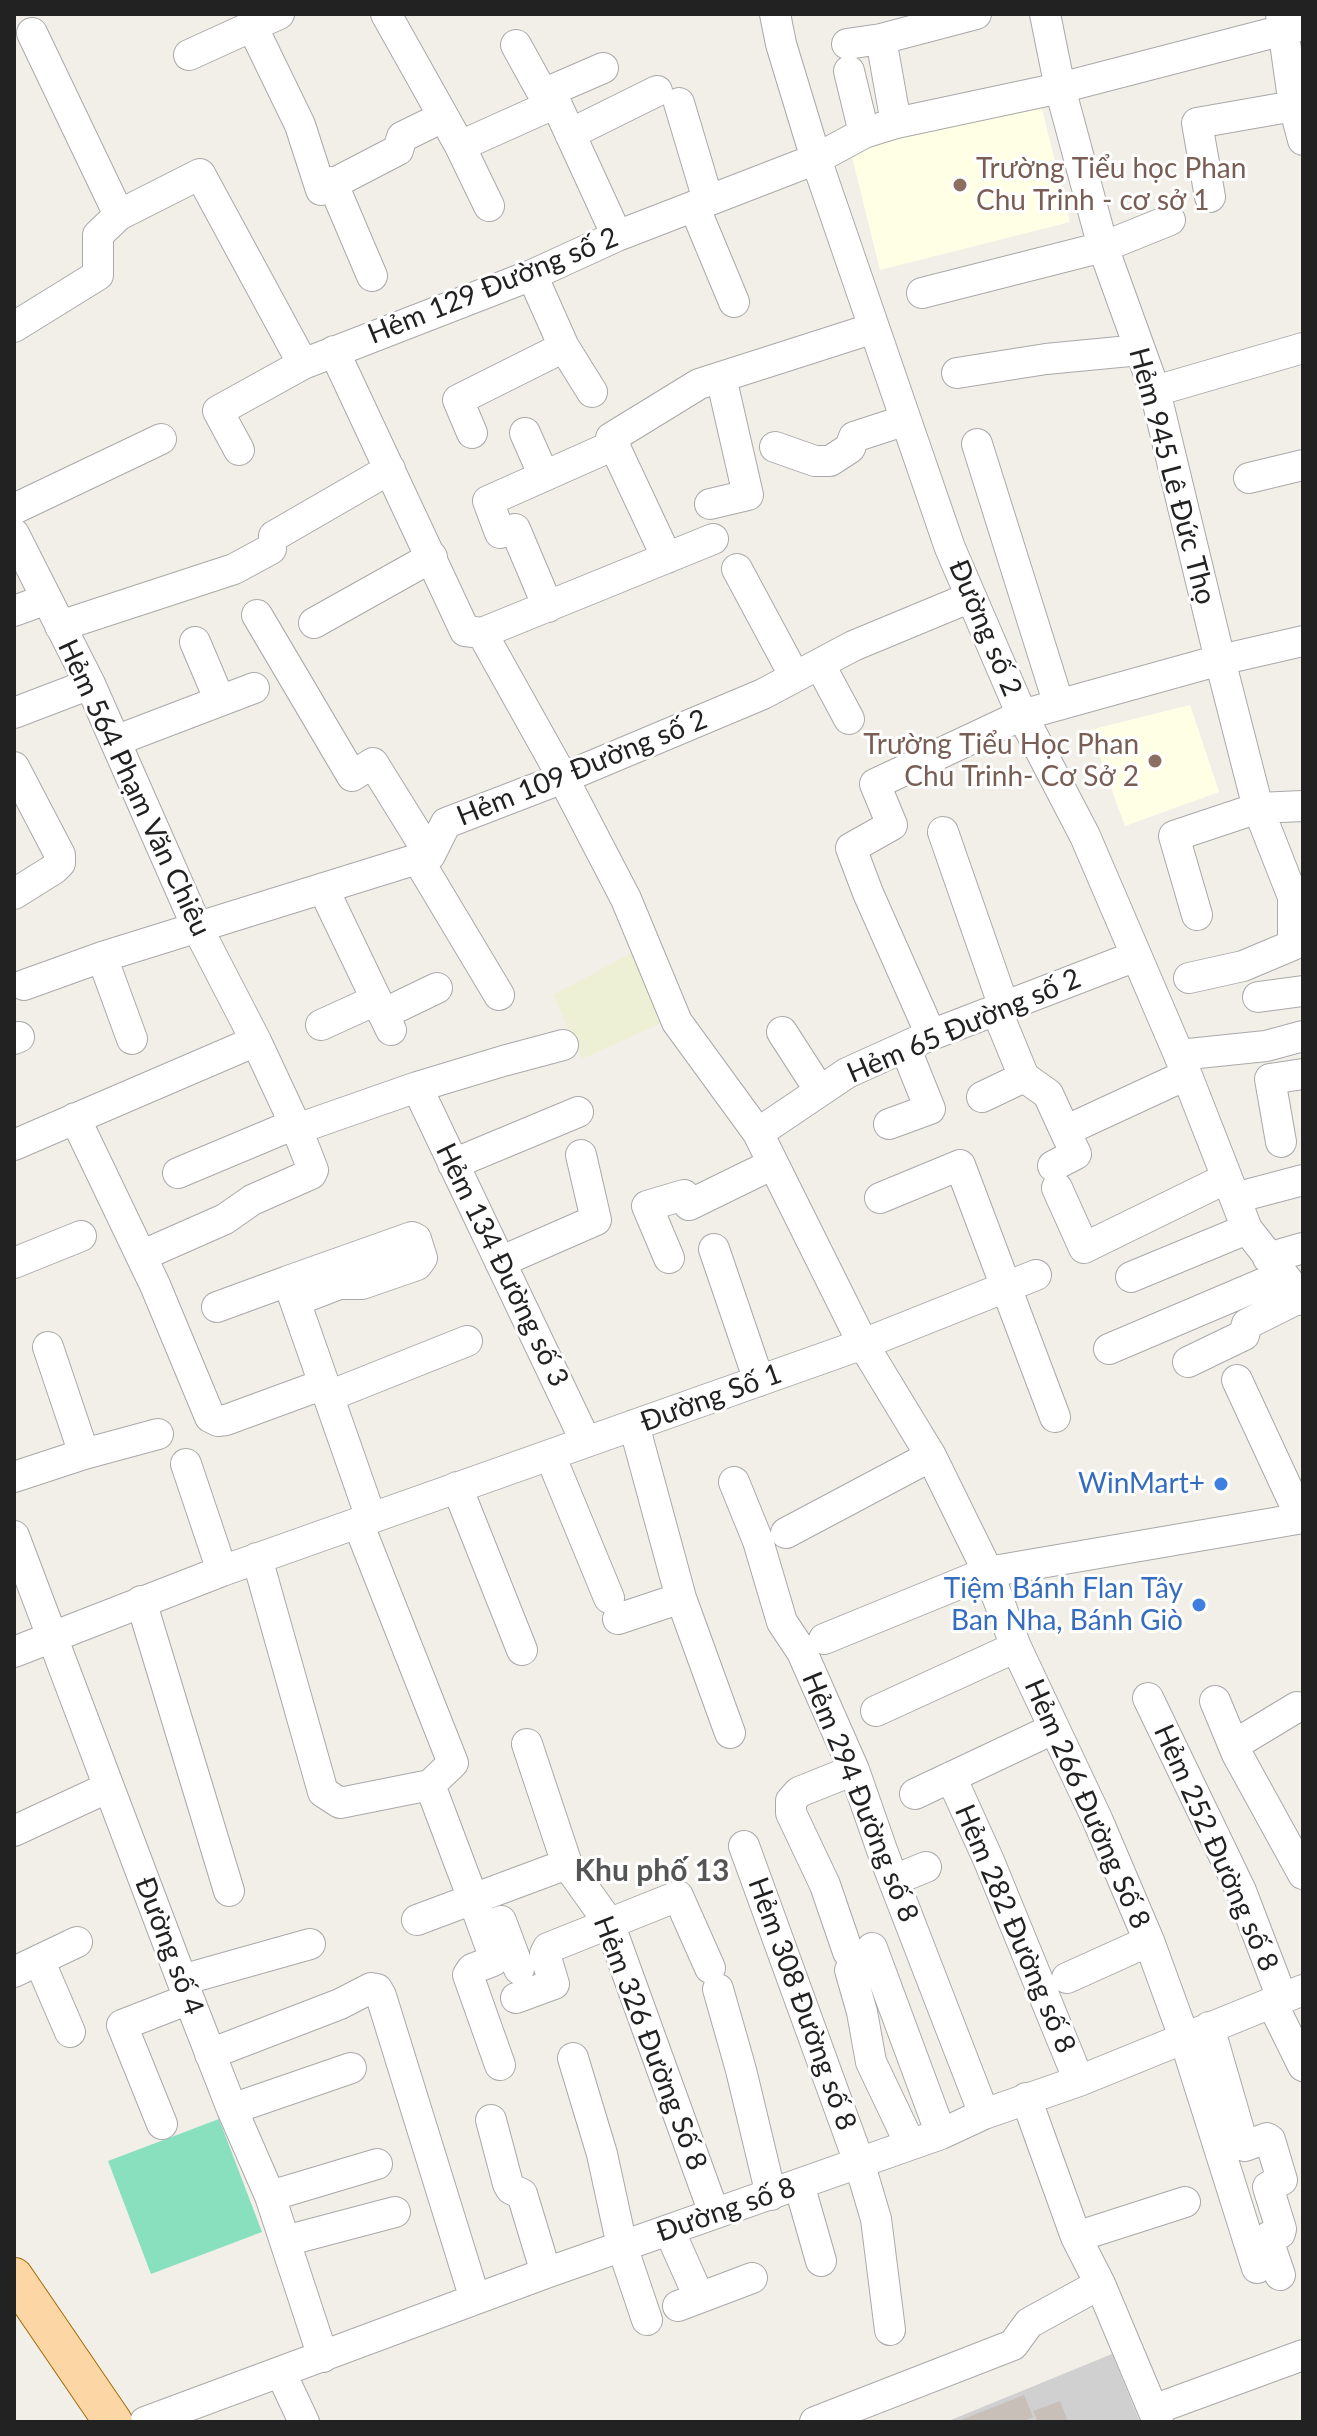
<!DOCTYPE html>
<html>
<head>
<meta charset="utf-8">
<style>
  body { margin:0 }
  #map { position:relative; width:1317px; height:2436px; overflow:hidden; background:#f2efe9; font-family:Lato,sans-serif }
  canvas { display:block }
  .frame { position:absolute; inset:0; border:16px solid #222; pointer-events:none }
</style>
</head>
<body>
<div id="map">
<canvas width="1317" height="2436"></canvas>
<div class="frame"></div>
</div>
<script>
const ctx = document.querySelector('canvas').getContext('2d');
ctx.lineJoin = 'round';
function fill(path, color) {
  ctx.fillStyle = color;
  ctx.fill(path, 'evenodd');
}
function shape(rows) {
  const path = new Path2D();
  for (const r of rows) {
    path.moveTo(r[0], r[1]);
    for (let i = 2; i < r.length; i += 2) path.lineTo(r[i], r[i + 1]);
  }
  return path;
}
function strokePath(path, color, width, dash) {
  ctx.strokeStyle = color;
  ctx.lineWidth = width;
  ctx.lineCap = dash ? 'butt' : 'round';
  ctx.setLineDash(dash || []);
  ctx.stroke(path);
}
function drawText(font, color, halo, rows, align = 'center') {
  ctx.font = font + ' Lato,sans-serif';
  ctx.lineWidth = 6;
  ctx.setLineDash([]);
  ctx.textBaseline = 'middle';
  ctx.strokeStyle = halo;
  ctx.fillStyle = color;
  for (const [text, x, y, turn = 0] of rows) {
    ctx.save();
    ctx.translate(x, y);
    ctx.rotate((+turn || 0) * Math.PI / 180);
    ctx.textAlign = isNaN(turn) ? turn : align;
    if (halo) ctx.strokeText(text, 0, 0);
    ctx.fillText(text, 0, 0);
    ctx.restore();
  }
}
fill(shape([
  [1040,101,1070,222,880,270,850,149],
  [1190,705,1219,792,1125,826,1090,730]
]), '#ffffe5');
fill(shape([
  [1112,2354,1140,2422,946,2422]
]), '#d0d0d0');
fill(shape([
  [642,947,670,1019,582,1059,553,995]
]), '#eef0d5');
fill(shape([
  [219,2119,262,2232,151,2274,108,2161]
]), '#88e0be');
fill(shape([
  [1024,2395,1033,2417,1021,2422,956,2422],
  [1060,2401,1068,2422,1038,2422,1033,2411]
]), '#c7bfb8');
const minor = shape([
  [386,14,460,146,489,206],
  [775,14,781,44,816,159,950,548,1022,715,1085,836,1179,1055,1247,1229,1303,1300],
  [1045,14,1060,88,1103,247,1155,391,1220,660,1258,808,1293,897,1293,945,1243,966,1189,978],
  [1281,14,1294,106,1303,140],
  [252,26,300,125,321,190,398,150,402,137,443,117],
  [881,39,896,123],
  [847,44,881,39,976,14],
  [516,45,543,94,556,103,617,236],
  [189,55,279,14],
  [849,71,864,133],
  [543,94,603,68],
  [679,103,708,200],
  [570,134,657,91],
  [460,146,556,103],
  [332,182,372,276],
  [1210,197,1197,123,1294,106],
  [694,206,734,302],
  [119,215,200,174,303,364],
  [922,293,1103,247,1170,220],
  [14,327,98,275,98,235,119,215,32,33],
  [564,347,592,392],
  [334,351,465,631,482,633,563,778,626,899,677,1022,758,1133,863,1344,1036,1275],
  [957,373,1046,359,1140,350],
  [1155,391,1303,348],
  [472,433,458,400,564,347,532,275],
  [525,433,544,476],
  [977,444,1059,705],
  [614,445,667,558],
  [775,447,815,461,830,461,850,448,854,437,906,420],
  [239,450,218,411,303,364,532,275,617,236,816,159,864,133,896,123,1060,88,1303,25],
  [1249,478,1303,465],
  [710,504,748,495,721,377],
  [14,509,161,439],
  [515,529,548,607],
  [500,533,488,501,614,445,611,438,699,384,874,328],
  [14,534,90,684,197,927,256,1041,297,1129,417,1087,503,1061,563,1045],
  [274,536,390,469],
  [737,569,795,677],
  [14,611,47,599],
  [257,615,352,776,373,763,430,855],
  [314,623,432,557],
  [60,626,234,569,271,549],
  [482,633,713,539],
  [195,642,220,701],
  [820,665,849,719],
  [14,713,90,684],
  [115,741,254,688],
  [14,767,60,855,60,863,54,869,14,894],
  [943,832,1004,1007],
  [417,858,499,995],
  [323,888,391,1030],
  [1197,915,1174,836,1258,808,1303,806],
  [102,957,132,1039],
  [24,985,102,957,430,855,446,823,563,778,763,694,853,646,971,597],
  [1258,997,1303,991],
  [383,1014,437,988],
  [321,1025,376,1000],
  [782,1032,820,1091],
  [931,1035,868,893,851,848,892,825,875,784,1022,715,1220,660,1303,641],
  [14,1039,19,1037],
  [1179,1055,1266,1046,1303,1036],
  [1024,1077,1048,1094,1065,1131,1186,1075],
  [417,1087,586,1442],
  [982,1097,1024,1077,996,1009],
  [75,1118,155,1285,210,1417,218,1421,226,1420,324,1384],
  [889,1124,930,1109,905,1047],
  [758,1133,847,1073,931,1035,1136,956],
  [1281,1142,1270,1079,1303,1074],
  [14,1145,256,1041],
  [453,1164,578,1112],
  [1053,1166,1076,1154,1065,1131],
  [178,1173,295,1124],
  [1057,1188,1084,1248,1227,1178],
  [880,1198,960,1165,1055,1417],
  [1235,1198,1303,1180],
  [714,1249,759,1381],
  [141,1256,225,1219,252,1200,311,1174,313,1170,297,1129],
  [669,1258,647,1206,684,1195,689,1205,773,1164],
  [1268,1258,1303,1248],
  [500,1262,596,1220,581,1155],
  [14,1263,81,1236],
  [1131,1277,1247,1229],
  [288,1281,412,1237,416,1239,422,1258,417,1265,362,1284,339,1284,295,1301],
  [217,1307,288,1281,371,1518],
  [48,1347,84,1454],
  [1109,1349,1283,1275],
  [1188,1362,1244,1335,1247,1324,1301,1297],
  [1237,1380,1301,1518],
  [329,1396,467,1341],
  [634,1425,681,1598,730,1733],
  [550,1455,609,1598],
  [186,1464,222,1571],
  [14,1477,84,1454,158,1434],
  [734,1482,758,1541,782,1622,802,1652,854,1770,883,1853,984,2114],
  [457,1487,522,1650],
  [358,1523,453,1763,430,1785,473,1899,417,1920],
  [786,1533,931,1456],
  [14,1536,189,1999,232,2109,270,2196,323,2357],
  [257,1558,323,1792,340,1803,430,1785],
  [141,1601,229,1891],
  [618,1619,681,1598],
  [824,1639,988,1572,1016,1647,1098,1821,1149,1941,1184,2037,1257,2268],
  [14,1652,222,1571,863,1344,931,1456,988,1572,1303,1518],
  [1148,1698,1241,1891,1282,1998],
  [1215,1701,1237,1754,1303,1874],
  [876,1711,1016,1647],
  [527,1744,567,1864,609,1923,714,2213],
  [1234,1745,1297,1707],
  [951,1777,989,1861,1079,2081],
  [915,1794,1053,1729],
  [14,1831,109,1787],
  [744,1846,859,2162,876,2219,890,2330],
  [894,1880,926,1867],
  [501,1921,519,1969],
  [872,1948,941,2134],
  [848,1952,825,1885,791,1813,791,1801,799,1792,854,1770],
  [39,1960,70,2032],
  [850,1970,862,2012,871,2062,910,2144],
  [14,1972,77,1942],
  [1067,1978,1149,1941],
  [182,1980,310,1944],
  [718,1989,741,2070,771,2195],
  [516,1998,554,1984,545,1954,548,1948,678,1896,710,1968],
  [1272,2003,1303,2066],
  [1209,2027,1243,2144,1245,2146,1267,2138,1270,2140,1282,2180,1268,2187,1281,2229,1280,2233,1270,2236,1268,2240,1280,2275],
  [210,2054,340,2004,371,1988,377,1989,381,1996,475,2299],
  [573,2058,602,2154,622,2246,647,2320],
  [500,2065,468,1975,472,1969,493,1961,495,1959,473,1899,567,1864],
  [1026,2098,1076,2237,1100,2284,1158,2422],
  [232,2109,351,2068],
  [491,2120,508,2184,511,2189,522,2194,546,2273],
  [162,2124,122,2025,189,1999],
  [799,2184,821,2261],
  [270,2196,377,2164],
  [669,2230,699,2297],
  [1076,2237,1185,2202],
  [285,2241,395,2212],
  [678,2306,752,2278],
  [281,2373,304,2422],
  [1153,2410,1303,2355],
  [145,2422,546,2273,941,2134,984,2114,1079,2081,1303,1990],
  [815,2422,1013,2345,1029,2323,1100,2284]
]);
const major = shape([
  [14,2277,113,2422]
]);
strokePath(minor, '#a9a9a9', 32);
strokePath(major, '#a06b00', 40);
strokePath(minor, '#fff', 30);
strokePath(major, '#fcd6a4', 38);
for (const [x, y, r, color] of [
  [960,185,8,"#8d6e63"],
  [1155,761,8,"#8d6e63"],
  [1221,1484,8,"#3f7fe0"],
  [1199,1605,8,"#3f7fe0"]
]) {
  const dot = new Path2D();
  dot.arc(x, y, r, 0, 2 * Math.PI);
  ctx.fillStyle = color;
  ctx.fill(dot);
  strokePath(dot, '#fff', 3);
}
drawText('28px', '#785e54', '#fff', [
  ["Trường Tiểu học Phan",976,169],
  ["Chu Trinh - cơ sở 1",976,201],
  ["Trường Tiểu Học Phan",1139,745,"right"],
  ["Chu Trinh- Cơ Sở 2",1139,777,"right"]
], 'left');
drawText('28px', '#222', '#fff', [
  ["Hẻm 129 Đường số 2",493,286,-22],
  ["Hẻm 945 Lê Đức Thọ",1172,476,75],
  ["Đường số 2",985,628,67],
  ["Hẻm 109 Đường số 2",582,768,-22],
  ["Hẻm 564 Phạm Văn Chiêu",134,788,65],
  ["Hẻm 65 Đường số 2",964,1026,-23],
  ["Hẻm 134 Đường số 3",502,1265,64],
  ["Đường Số 1",711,1398,-20],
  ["Hẻm 294 Đường số 8",860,1797,68],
  ["Hẻm 266 Đường Số 8",1087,1804,66],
  ["Hẻm 252 Đường số 8",1216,1848,66],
  ["Hẻm 282 Đường số 8",1015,1929,67],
  ["Đường số 4",169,1946,69],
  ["Hẻm 308 Đường số 8",802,2004,70],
  ["Hẻm 326 Đường Số 8",650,2043,69],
  ["Đường số 8",726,2210,-19]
]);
drawText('28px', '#366cbe', '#fff', [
  ["WinMart+",1205,1484],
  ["Tiệm Bánh Flan Tây",1183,1589],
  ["Ban Nha, Bánh Giò",1183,1621]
], 'right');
drawText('bold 30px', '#555', '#fff', [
  ["Khu phố 13",652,1871]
]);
</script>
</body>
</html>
